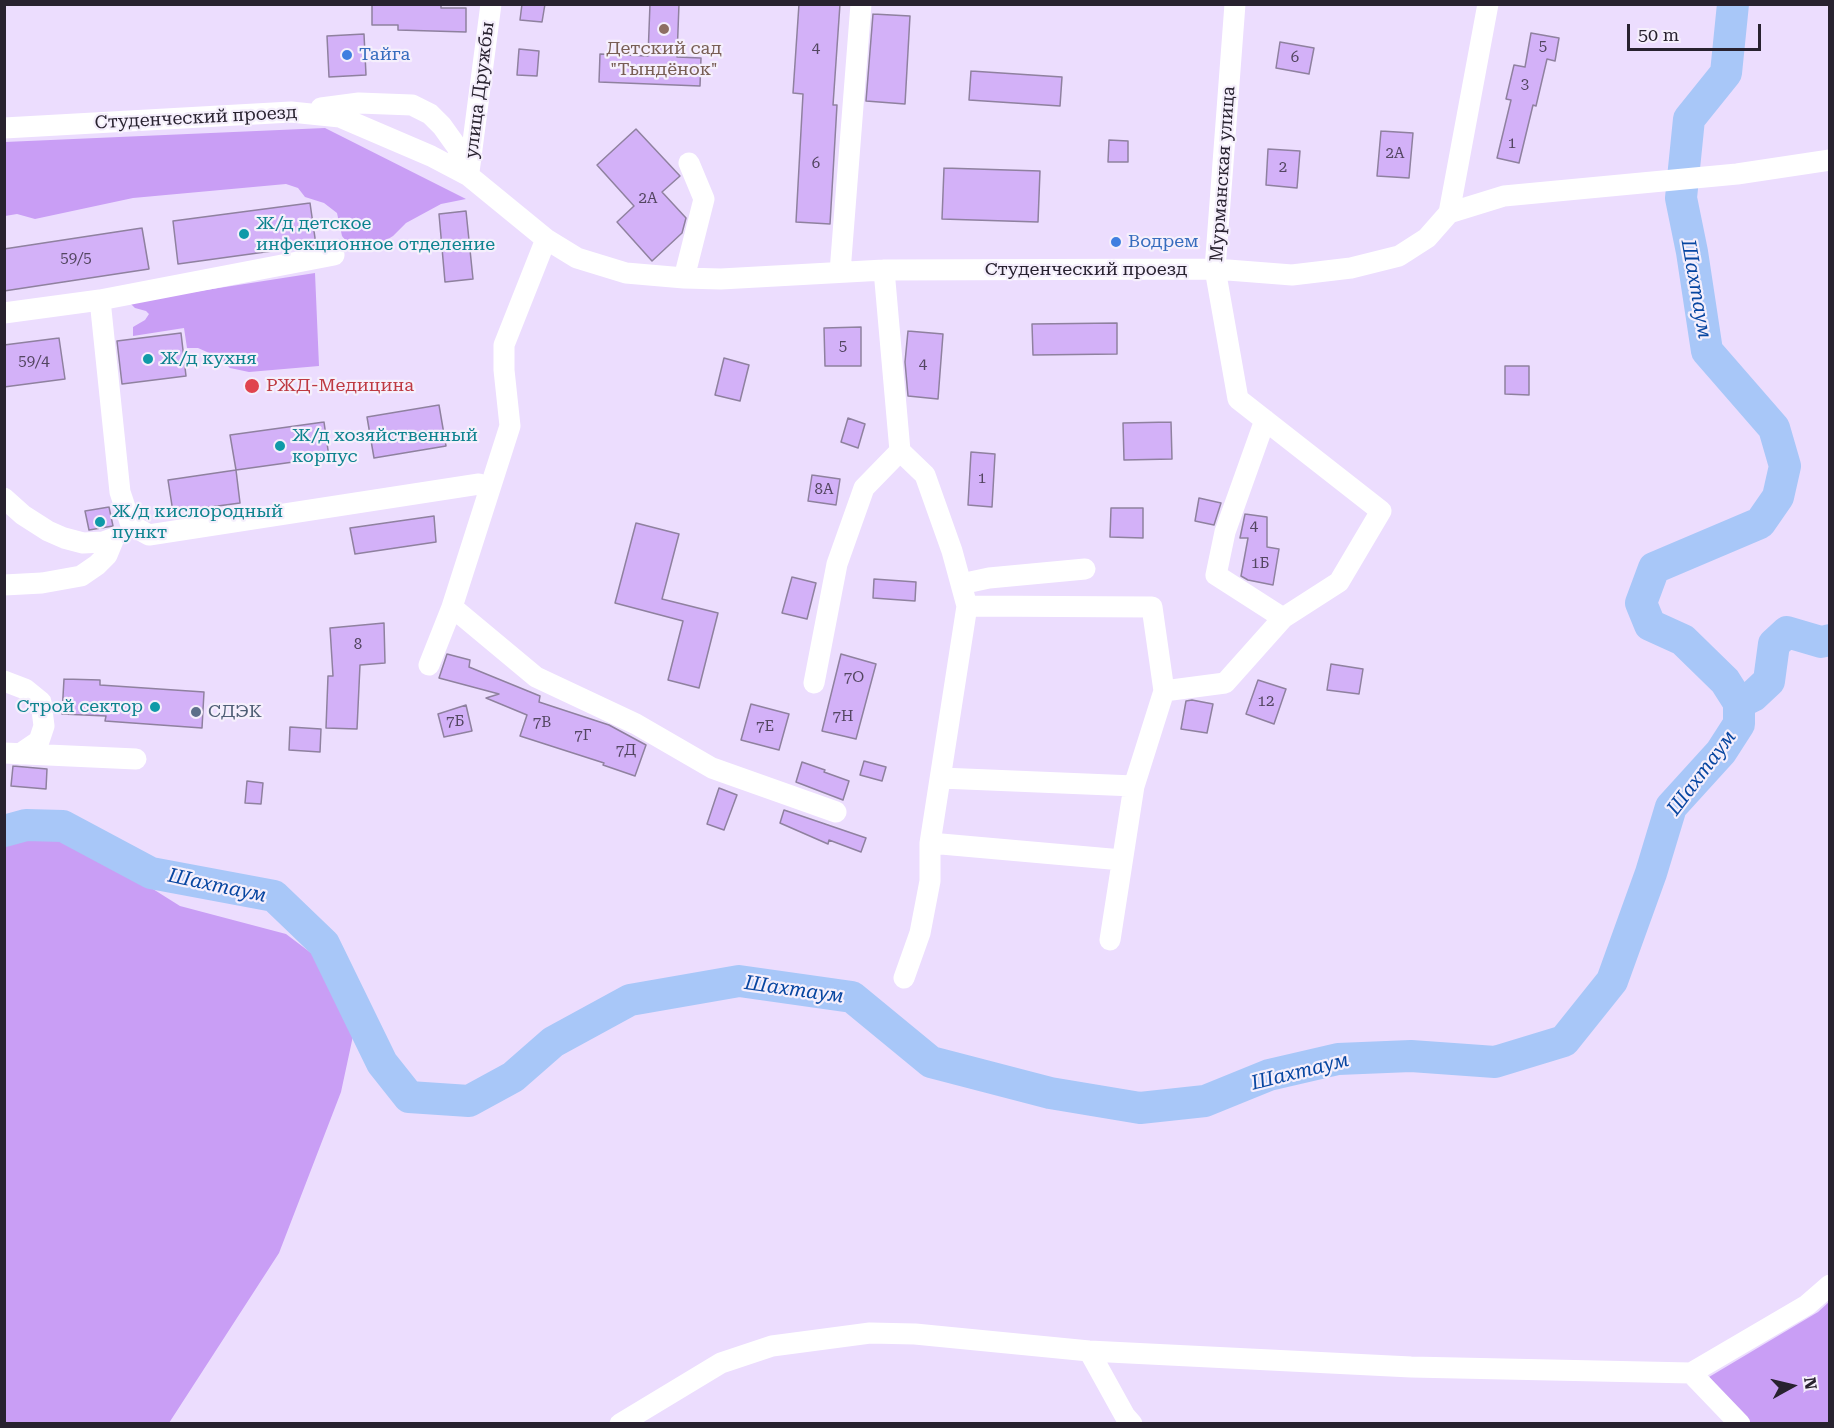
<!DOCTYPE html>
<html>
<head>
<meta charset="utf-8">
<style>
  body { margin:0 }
  #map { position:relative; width:1834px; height:1428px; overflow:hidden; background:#ecddfe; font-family:"Roboto Serif",serif }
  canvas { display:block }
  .frame { position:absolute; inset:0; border:6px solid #28222f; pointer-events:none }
  .north { position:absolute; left:1762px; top:1356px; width:60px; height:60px; -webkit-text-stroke:4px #f5effc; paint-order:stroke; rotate:82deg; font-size:16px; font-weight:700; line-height:24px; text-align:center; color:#28222f }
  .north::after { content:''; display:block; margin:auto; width:21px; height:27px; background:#28222f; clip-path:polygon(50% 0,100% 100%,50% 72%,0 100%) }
  .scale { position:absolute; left:1627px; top:24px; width:134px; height:27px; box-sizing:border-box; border:3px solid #28222f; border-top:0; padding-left:8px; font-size:18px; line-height:21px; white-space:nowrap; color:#28222f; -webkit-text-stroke:4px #f5effc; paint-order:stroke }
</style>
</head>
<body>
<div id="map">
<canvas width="1834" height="1428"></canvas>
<div class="frame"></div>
<div class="north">N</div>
<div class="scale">50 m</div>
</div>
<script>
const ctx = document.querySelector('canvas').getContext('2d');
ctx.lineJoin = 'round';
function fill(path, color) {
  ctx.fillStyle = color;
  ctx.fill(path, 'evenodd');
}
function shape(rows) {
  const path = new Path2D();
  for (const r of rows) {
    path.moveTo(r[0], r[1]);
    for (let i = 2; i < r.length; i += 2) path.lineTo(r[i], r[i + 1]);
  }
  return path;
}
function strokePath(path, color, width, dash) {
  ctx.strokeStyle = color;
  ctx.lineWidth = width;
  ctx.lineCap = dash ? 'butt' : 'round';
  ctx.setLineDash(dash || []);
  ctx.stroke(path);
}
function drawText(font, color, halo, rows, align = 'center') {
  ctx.font = font + ' "Roboto Serif",serif';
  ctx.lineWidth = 4.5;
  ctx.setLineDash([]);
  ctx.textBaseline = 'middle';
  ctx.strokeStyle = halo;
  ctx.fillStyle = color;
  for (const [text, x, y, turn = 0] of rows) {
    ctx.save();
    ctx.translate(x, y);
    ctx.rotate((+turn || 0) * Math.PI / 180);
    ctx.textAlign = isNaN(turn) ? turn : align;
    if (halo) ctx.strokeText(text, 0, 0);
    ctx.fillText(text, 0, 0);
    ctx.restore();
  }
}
fill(shape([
  [325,128,466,199,441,204,406,223,393,236,377,246,352,249,342,236,337,213,324,203,305,197,298,188,286,184,133,198,35,219,17,214,5,216,5,142],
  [315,273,319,366,249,372,230,368,216,356,198,348,187,348,184,328,133,336,133,327,145,320,149,314,146,311,135,308,129,302],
  [62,832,180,906,286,934,319,959,336,993,353,1036,341,1092,279,1253,169,1423,5,1423,5,841],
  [1829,1302,1829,1423,1749,1423,1709,1377,1818,1312]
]), '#c99ef5');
strokePath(shape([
  [1739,703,1753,696,1769,681,1774,644,1787,632,1821,642,1830,640],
  [4,831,26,825,63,826,151,873,274,896,324,944,382,1063,409,1097,469,1101,513,1077,553,1042,630,1000,739,981,852,997,931,1062,1050,1093,1140,1108,1205,1101,1269,1075,1338,1059,1411,1056,1495,1062,1564,1041,1612,981,1651,873,1671,807,1721,752,1739,724,1739,703,1725,681,1683,640,1650,625,1641,603,1654,568,1760,523,1778,497,1785,466,1774,428,1707,351,1692,252,1681,198,1689,119,1726,73,1733,4]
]), '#a8c7f8', 32);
const building = shape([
  [372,4,441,4,441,8,466,8,466,32,398,30,398,25,372,25,372,4],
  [522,4,545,4,542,22,520,20,522,4],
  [650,4,679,4,677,57,701,58,700,86,599,82,600,54,648,56,650,4],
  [799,4,840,4,833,105,837,105,830,224,796,222,803,94,793,93,799,4],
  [873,14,910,16,905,104,866,101,873,14],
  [1531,33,1559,38,1555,61,1547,59,1536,106,1533,105,1519,163,1497,158,1511,100,1506,99,1514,65,1525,67,1531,33],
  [364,34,366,75,329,77,327,36,364,34],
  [1280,42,1314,48,1309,74,1276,68,1280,42],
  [519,49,539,51,537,76,517,75,519,49],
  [971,71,1062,77,1060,106,969,100,971,71],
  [636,129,680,176,662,192,686,218,682,233,652,261,617,222,634,206,597,165,636,129],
  [1381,131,1413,133,1409,178,1377,176,1381,131],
  [1109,140,1128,141,1128,162,1108,162,1109,140],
  [1268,149,1300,151,1297,188,1266,185,1268,149],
  [944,168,1040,171,1038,222,942,219,944,168],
  [310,203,316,245,178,264,173,221,310,203],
  [466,211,473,279,445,282,439,214,466,211],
  [142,228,149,269,4,291,4,249,142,228],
  [1117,323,1117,354,1033,355,1032,324,1117,323],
  [861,327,861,366,825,366,824,328,861,327],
  [908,331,943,334,938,399,908,396,905,362,908,331],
  [181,333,186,376,122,384,117,341,181,333],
  [59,338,65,379,4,387,4,345,59,338],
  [724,358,749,365,740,401,715,395,724,358],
  [1505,366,1529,366,1529,395,1505,394,1505,366],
  [439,405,446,446,374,458,367,417,439,405],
  [848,418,865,424,858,448,841,442,848,418],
  [324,422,329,457,236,470,230,435,324,422],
  [1171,422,1172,459,1124,460,1123,423,1171,422],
  [971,452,995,454,992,507,968,505,971,452],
  [236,470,240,503,173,512,168,480,236,470],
  [812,475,840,479,836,505,808,501,812,475],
  [1199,498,1221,503,1214,525,1195,521,1199,498],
  [109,507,113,526,89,530,85,511,109,507],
  [1111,508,1143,508,1143,538,1110,537,1111,508],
  [1245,514,1267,517,1267,547,1279,549,1273,585,1248,580,1241,576,1248,538,1240,538,1245,514],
  [434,516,436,542,355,554,350,528,434,516],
  [636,523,679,534,662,599,718,613,699,688,668,680,683,621,615,603,636,523],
  [792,577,816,583,807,619,782,613,792,577],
  [874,579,916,582,915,601,873,598,874,579],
  [384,623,385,663,360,665,357,729,326,728,328,676,333,676,330,628,384,623],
  [447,654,470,660,469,667,540,696,539,702,609,725,646,745,635,776,603,765,604,763,520,736,527,715,486,698,499,694,439,678,447,654],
  [841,654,876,664,856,739,822,731,841,654],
  [1331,664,1363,669,1359,694,1327,690,1331,664],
  [64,679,100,680,100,685,204,692,202,728,105,721,106,716,62,714,64,679],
  [1258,680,1286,689,1274,724,1246,714,1258,680],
  [1192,700,1213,704,1207,733,1181,729,1186,701,1192,700],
  [751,704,789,714,779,750,741,740,751,704],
  [466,705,472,731,444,737,438,714,466,705],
  [290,727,321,729,320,752,289,750,290,727],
  [864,761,886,767,882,781,860,775,864,761],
  [802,762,825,770,824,772,849,781,843,800,796,782,802,762],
  [13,766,47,769,46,789,11,786,13,766],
  [247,781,263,783,261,804,245,803,247,781],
  [719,788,737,795,724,830,707,824,719,788],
  [784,810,866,838,861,852,829,840,828,844,780,823,784,810]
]);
fill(building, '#d3b1f8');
strokePath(building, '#8f819f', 1.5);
strokePath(shape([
  [321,108,359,103,412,105,430,114,442,126,457,147,469,176],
  [4,128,291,112,340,117,431,156,469,176,546,239,577,258,626,273,684,278,721,279,884,270,1215,269,1292,275,1351,268,1399,256,1427,238,1449,213],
  [469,172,491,4],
  [1449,213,1504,196,1737,174,1830,160],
  [1449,213,1488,4],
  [546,239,504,345,504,370,510,426,452,607,536,677,636,724,712,768,836,812],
  [884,270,900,451,925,475,952,551,967,606,930,843,930,881,920,933,904,978],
  [840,272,861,4],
  [684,278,704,199,689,163],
  [100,300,334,255],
  [4,313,100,300,120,492,131,525,149,535,479,484],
  [1265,420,1225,532,1216,575,1283,618],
  [4,498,23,515,48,531,64,538,83,543,103,542,114,538,107,555,97,565,81,576,42,583,4,585],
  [961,584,989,578,1085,569],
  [967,606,1152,607,1164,691],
  [429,665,452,607],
  [4,681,25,689,41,702,44,726,39,741,20,754],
  [814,683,837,564,864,488,900,451],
  [4,753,136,759],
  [941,778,1134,786],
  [930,843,1122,860],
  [1110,940,1134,786,1164,691,1225,683,1283,618,1339,582,1381,511,1238,399,1215,269,1235,4],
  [1089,1351,1125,1416,1132,1424],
  [1691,1373,1740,1424],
  [620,1424,721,1363,772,1346,870,1333,915,1334,1089,1351,1411,1367,1691,1373,1807,1305,1830,1285]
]), '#fff', 21);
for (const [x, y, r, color] of [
  [664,29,6,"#8d6e63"],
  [347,55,6,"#3f7fe0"],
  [244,234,6,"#0f9aa8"],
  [1116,242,6,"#3f7fe0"],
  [148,359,6,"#0f9aa8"],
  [252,386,8,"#e0444e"],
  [280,446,6,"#0f9aa8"],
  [100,522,6,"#0f9aa8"],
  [155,707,6,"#0f9aa8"],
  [196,712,6,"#5c6f8a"]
]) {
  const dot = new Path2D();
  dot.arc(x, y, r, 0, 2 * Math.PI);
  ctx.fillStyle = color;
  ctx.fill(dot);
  strokePath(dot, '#f5effc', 2);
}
drawText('15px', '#534661', null, [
  ["5",1543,47],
  ["4",816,49],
  ["6",1295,58],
  ["3",1525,85],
  ["1",1512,144],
  ["2А",1395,154],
  ["6",816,164],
  ["2",1283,168],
  ["2А",648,199],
  ["59/5",76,259],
  ["5",843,347],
  ["59/4",34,362],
  ["4",923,365],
  ["1",982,479],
  ["8А",824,490],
  ["4",1254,527],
  ["1Б",1260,564],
  ["8",358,645],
  ["7О",854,678],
  ["12",1266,702],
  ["7Н",843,717],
  ["7Б",455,722],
  ["7В",542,723],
  ["7Е",765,727],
  ["7Г",583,736],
  ["7Д",626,751]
]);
drawText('18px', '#785e54', '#f5effc', [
  ["Детский сад",664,49],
  ["\"Тындёнок\"",664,70]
]);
drawText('18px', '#366cbe', '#f5effc', [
  ["Тайга",359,55],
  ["Водрем",1128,242]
], 'left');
drawText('18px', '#28222f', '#f5effc', [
  ["улица Дружбы",480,90,-83],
  ["Студенческий проезд",196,118,-3],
  ["Мурманская улица",1223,174,-86],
  ["Студенческий проезд",1086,270]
]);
drawText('18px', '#0d838f', '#f5effc', [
  ["Ж/д детское",256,224],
  ["инфекционное отделение",256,245],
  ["Ж/д кухня",160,359],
  ["Ж/д хозяйственный",292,436],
  ["корпус",292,457],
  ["Ж/д кислородный",112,512],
  ["пункт",112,533],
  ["Строй сектор",143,707,"right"]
], 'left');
drawText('18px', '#be3a42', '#f5effc', [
  ["РЖД-Медицина",266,386]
], 'left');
drawText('18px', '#4e5e75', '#f5effc', [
  ["СДЭК",208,712]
], 'left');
drawText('italic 20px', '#0746a1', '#f5effc', [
  ["Шахтаум",1696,289,80],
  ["Шахтаум",1702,773,-53],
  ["Шахтаум",217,886,12],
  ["Шахтаум",794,990,8],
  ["Шахтаум",1300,1072,-14]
]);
</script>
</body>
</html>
